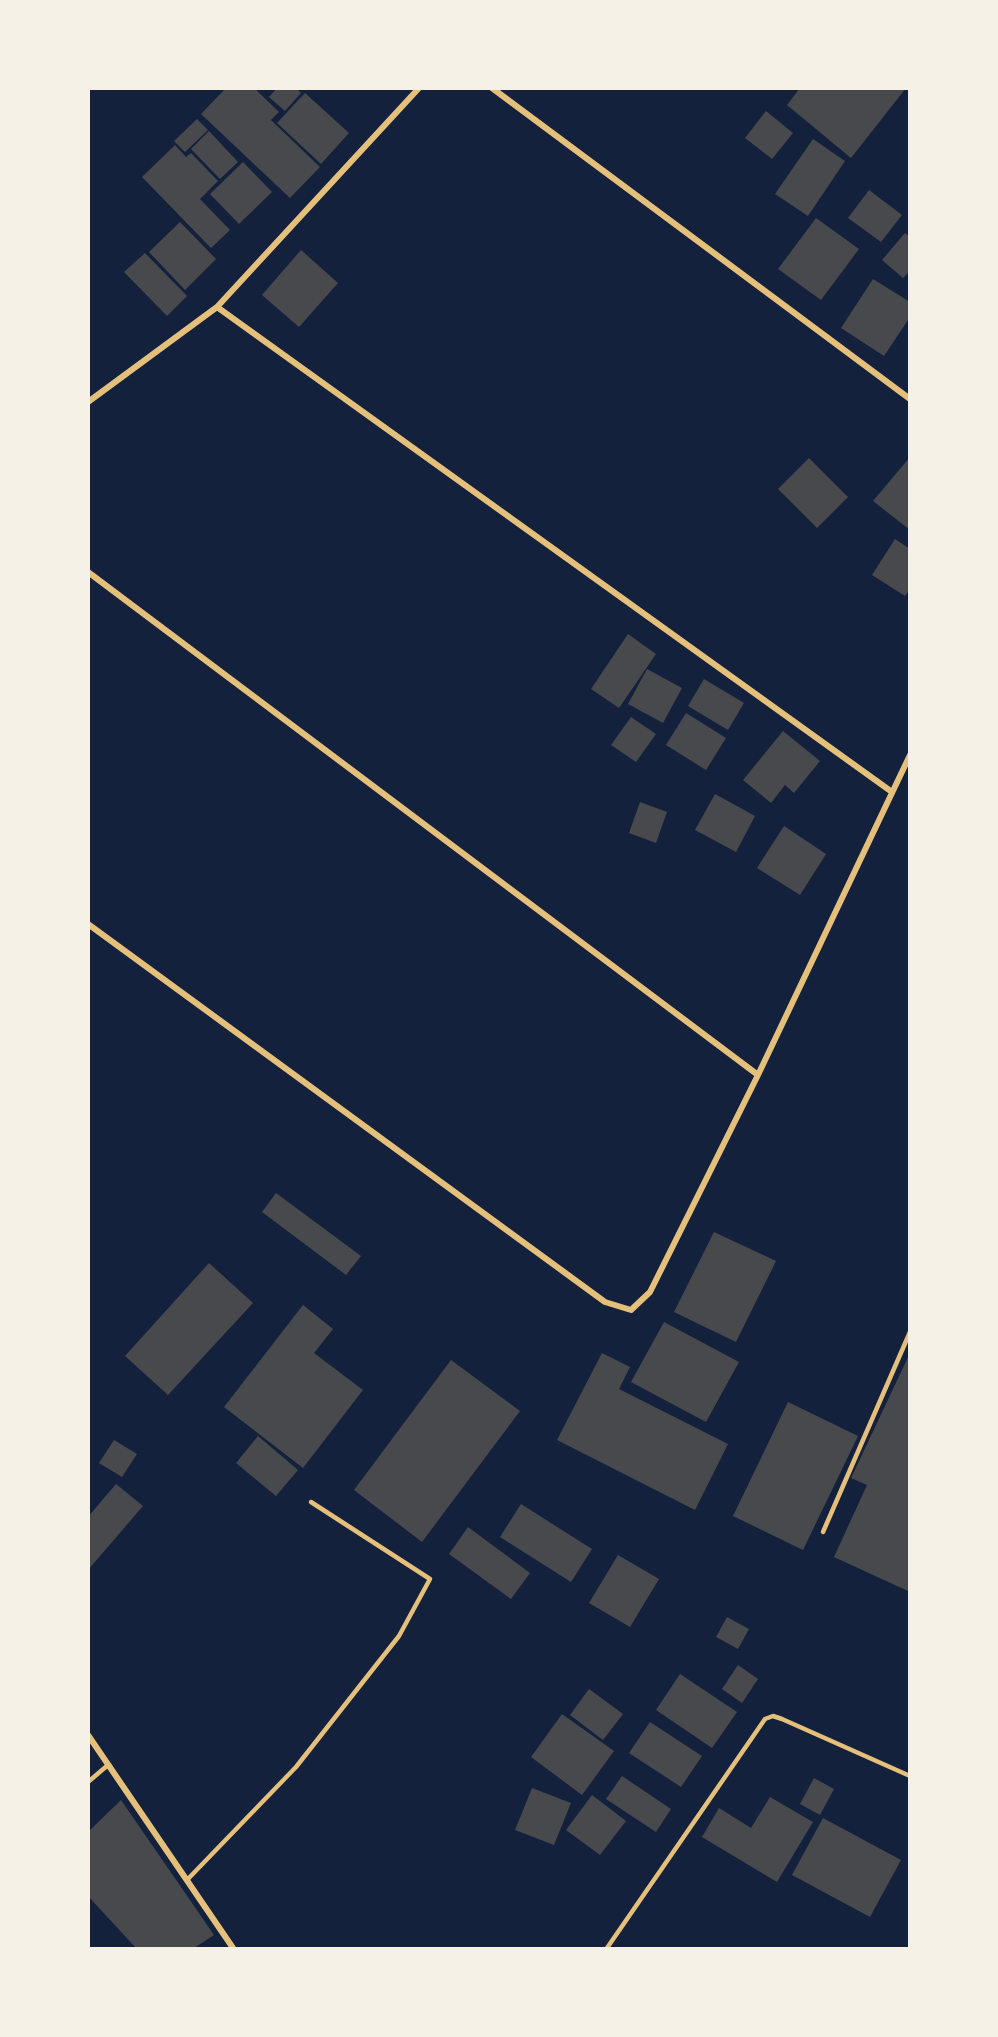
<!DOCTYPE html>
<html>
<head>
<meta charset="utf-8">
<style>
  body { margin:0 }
  #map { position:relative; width:998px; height:2037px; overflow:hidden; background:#14213d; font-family:"Open Sans",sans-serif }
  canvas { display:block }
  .frame { position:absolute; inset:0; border:90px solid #f6f1e7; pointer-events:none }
</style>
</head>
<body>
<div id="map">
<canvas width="998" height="2037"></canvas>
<div class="frame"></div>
</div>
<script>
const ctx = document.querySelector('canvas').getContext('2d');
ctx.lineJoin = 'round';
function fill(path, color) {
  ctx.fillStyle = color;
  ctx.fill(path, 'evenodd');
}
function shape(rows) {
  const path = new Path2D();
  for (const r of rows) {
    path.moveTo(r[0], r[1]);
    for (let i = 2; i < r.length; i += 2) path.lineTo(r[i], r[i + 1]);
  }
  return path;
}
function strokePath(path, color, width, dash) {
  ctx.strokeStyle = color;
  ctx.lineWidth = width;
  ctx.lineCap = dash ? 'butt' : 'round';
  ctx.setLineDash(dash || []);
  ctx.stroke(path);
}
fill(shape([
  [226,88,254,88,279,112,271,120,320,167,290,198,201,114],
  [277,88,296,88,301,93,285,111,269,97],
  [800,88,906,88,851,158,787,105],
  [305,93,349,133,321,164,277,123],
  [766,111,793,133,772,159,745,138],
  [197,119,208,130,185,152,174,141],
  [209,131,238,162,220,179,191,149],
  [813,139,845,161,808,216,775,194],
  [175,145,186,157,191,153,218,181,200,199,230,230,211,248,142,177],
  [243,162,272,192,239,224,210,194],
  [869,190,902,215,881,242,848,218],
  [816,218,859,249,821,300,778,269],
  [180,222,216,259,185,290,149,252],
  [905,233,910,237,910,271,903,278,882,260],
  [301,250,338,283,299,327,262,295],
  [145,253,187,296,167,316,124,272],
  [873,279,910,302,910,317,884,356,841,328],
  [910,457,910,530,873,501],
  [809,458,848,497,817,528,778,489],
  [895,539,910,549,910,589,905,596,872,575],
  [628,634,656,654,619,708,591,689],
  [647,669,682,688,663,723,628,704],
  [704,679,744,703,728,730,688,706],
  [686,713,726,738,706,770,666,745],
  [631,717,656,734,636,762,611,745],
  [783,731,820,761,794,793,785,785,771,803,743,780],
  [715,794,755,816,736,852,695,830],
  [640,802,667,812,656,843,629,833],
  [784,826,826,854,800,895,757,868],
  [276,1193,361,1256,346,1275,262,1212],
  [714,1232,776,1261,736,1342,674,1312],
  [209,1263,253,1303,168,1395,125,1356],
  [303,1305,333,1329,314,1353,363,1390,303,1468,224,1407],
  [664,1322,739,1362,706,1422,631,1382],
  [602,1353,630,1367,619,1389,728,1444,695,1510,557,1440],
  [910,1353,910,1592,834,1557,867,1485,851,1478],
  [451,1360,520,1411,422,1542,354,1490],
  [788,1402,858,1436,803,1550,733,1516],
  [258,1436,298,1470,276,1496,236,1463],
  [114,1440,137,1454,122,1477,99,1463],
  [116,1484,143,1506,88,1570,88,1517],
  [521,1504,592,1549,571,1582,500,1537],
  [468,1527,530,1573,511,1599,449,1554],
  [618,1555,659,1579,630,1627,589,1603],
  [727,1617,749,1629,738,1649,716,1637],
  [738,1665,758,1679,742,1703,722,1689],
  [680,1674,737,1712,712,1748,656,1710],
  [589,1689,623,1714,603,1740,570,1715],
  [562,1714,614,1751,582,1795,531,1757],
  [650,1722,702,1756,681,1787,629,1753],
  [622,1776,671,1809,656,1832,606,1799],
  [814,1778,834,1789,820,1815,800,1804],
  [532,1788,571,1803,554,1845,515,1830],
  [592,1795,626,1821,600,1855,566,1830],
  [770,1797,813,1822,777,1882,702,1837,719,1808,751,1828],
  [121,1800,214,1935,194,1948,136,1948,88,1896,88,1832],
  [823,1818,901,1860,870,1917,792,1875]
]), '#48494c');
strokePath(shape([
  [823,1532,910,1332],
  [88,1782,108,1765],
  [187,1880,296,1767,399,1636,430,1579,311,1502],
  [607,1948,765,1719,773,1716,782,1719,910,1776]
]), '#e5c07b', 4.5);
strokePath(shape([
  [492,88,910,399],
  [217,307,892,792],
  [88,402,217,307,419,88],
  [88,572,758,1075],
  [88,924,605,1302,631,1310,650,1292,758,1075,910,755],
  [88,1735,233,1948]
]), '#e5c07b', 6);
</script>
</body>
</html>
